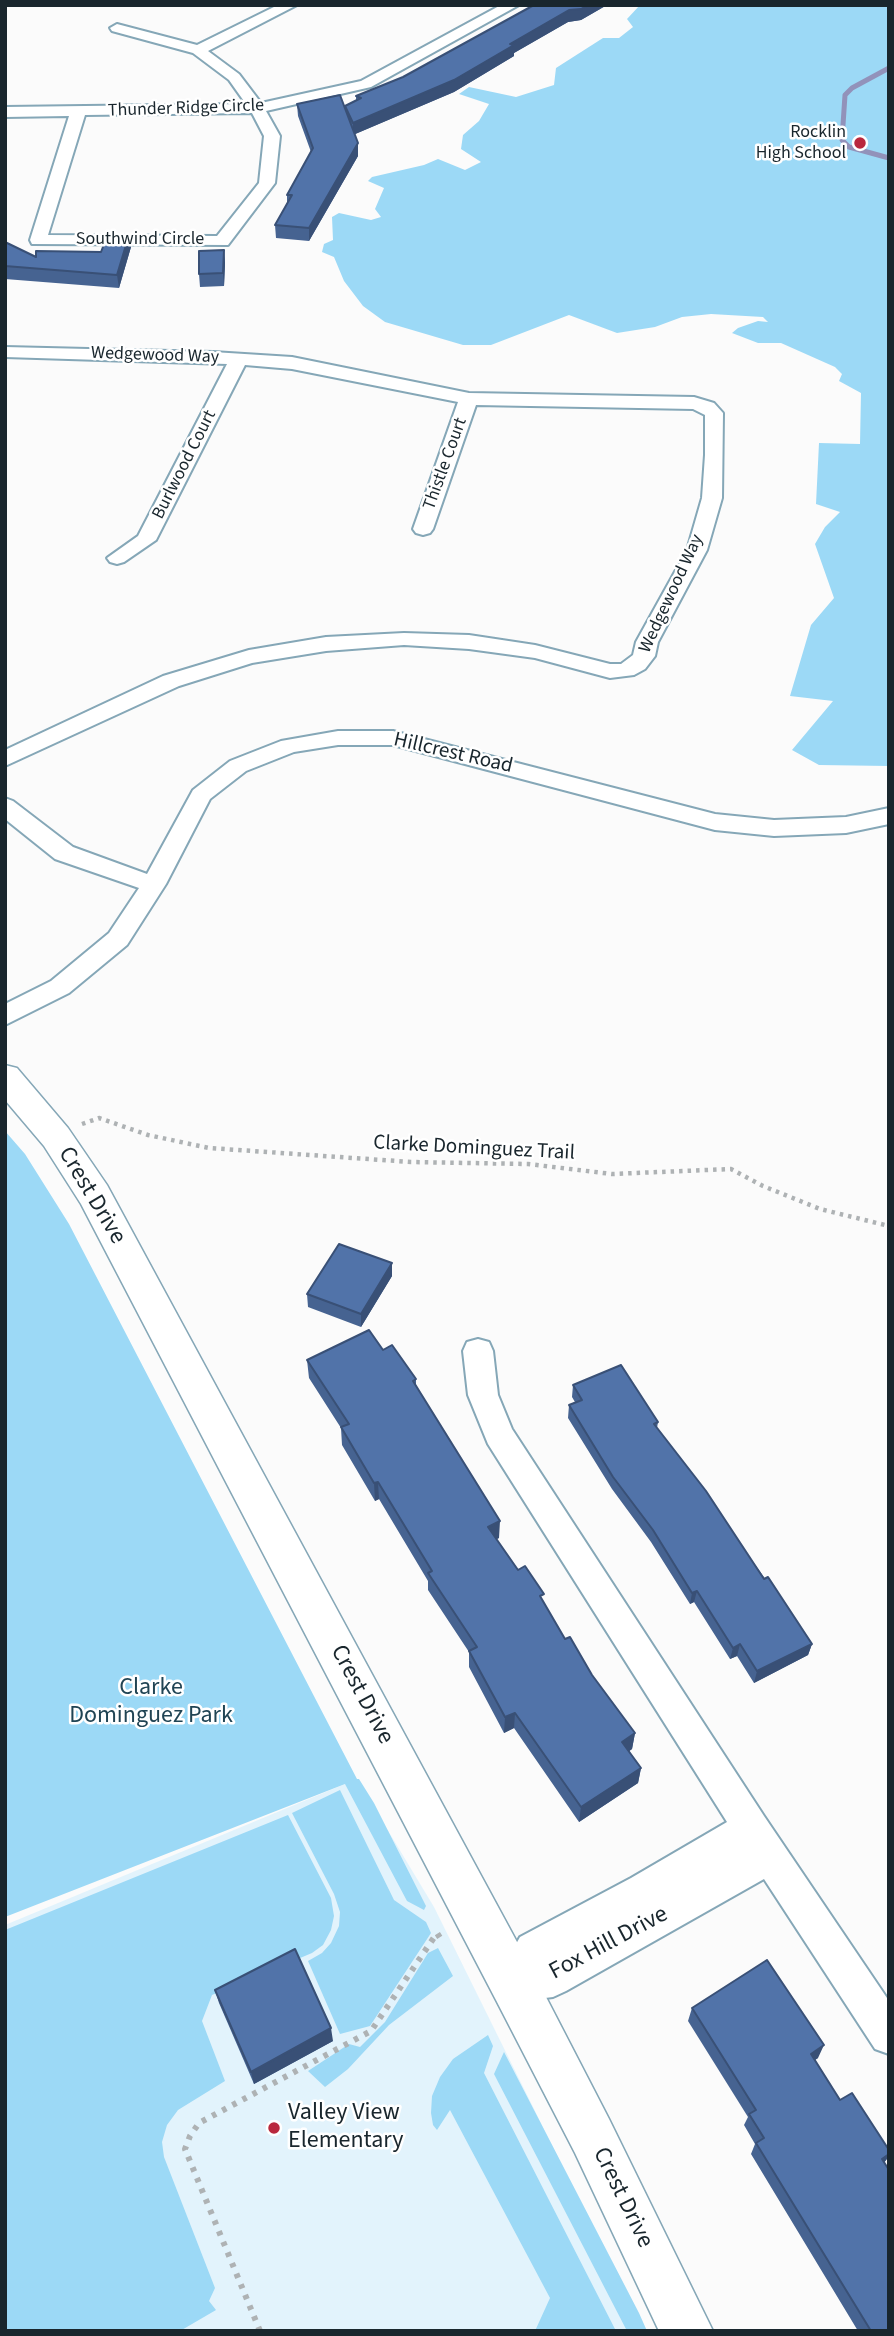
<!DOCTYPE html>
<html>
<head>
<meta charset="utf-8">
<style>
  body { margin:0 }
  #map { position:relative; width:894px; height:2336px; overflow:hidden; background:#fbfbfb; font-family:"Source Sans 3",sans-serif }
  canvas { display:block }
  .frame { position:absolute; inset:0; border:7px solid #19262d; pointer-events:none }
</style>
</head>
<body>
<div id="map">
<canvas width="894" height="2336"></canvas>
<div class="frame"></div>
</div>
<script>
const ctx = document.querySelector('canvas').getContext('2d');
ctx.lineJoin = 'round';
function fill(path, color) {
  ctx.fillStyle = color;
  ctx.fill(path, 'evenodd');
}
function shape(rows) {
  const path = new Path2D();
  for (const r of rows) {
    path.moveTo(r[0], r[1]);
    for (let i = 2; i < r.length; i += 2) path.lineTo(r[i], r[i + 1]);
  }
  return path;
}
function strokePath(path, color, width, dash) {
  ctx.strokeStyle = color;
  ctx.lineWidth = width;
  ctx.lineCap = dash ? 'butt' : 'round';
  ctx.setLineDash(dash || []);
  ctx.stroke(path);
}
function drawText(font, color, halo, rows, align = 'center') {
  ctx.font = font + ' "Source Sans 3",sans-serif';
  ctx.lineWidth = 5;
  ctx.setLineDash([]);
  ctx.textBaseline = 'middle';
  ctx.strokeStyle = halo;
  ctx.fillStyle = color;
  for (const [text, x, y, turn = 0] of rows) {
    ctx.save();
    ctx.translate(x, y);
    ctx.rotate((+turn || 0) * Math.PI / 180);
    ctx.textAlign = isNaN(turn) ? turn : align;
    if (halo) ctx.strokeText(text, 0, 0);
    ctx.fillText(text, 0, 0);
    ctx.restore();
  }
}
fill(shape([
  [357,1779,434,1907,644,2331,5,2331,5,1925]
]), '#e2f3fc');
fill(shape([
  [640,5,889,5,889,766,819,765,792,750,833,701,790,696,811,625,834,598,815,544,825,527,840,512,816,504,819,443,860,444,861,393,839,381,842,374,835,367,781,343,758,343,732,333,738,328,758,321,768,322,763,317,711,314,682,317,655,327,617,333,569,315,491,345,463,345,385,322,363,306,344,281,334,257,322,252,324,244,333,240,332,217,339,213,371,220,381,217,375,209,384,188,368,181,372,177,424,165,438,159,465,170,481,162,461,149,463,135,479,121,489,104,459,94,469,87,516,97,554,85,556,68,603,38,619,38,633,27,627,19],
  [5,1131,25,1154,69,1224,357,1779,359,1779,374,1803,426,1906,424,1910,407,1901,345,1784,5,1917],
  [340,1790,394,1900,426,1922,431,1933,370,2026,340,2034,308,1961,322,1953,331,1943,339,1926,340,1912,334,1894,292,1813],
  [288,1815,331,1898,334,1916,331,1930,323,1945,312,1953,212,1995,202,2021,225,2081,178,2110,167,2125,162,2142,164,2157,215,2288,209,2301,216,2310,180,2331,5,2331,5,1930],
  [438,1948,453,1976,389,2025,348,2069,325,2087,308,2071,349,2044,360,2047,385,2022,428,1953],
  [488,2035,493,2046,484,2073,616,2331,535,2331,550,2298,450,2110,437,2130,433,2125,431,2113,432,2096,440,2077,453,2059],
  [504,2052,639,2313,647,2331,627,2331,494,2074]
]), '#9cd9f6');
strokePath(shape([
  [889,68,852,88,845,95,842,140,849,147,889,158]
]), '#9292ba', 5);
const minor = shape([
  [278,5,297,5,208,51,239,74,261,103,361,81,501,5,519,5,371,87,266,111,280,136,275,183,228,245,32,244,30,240,69,116,5,117,5,107,246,104,229,80,193,53,112,31,110,28,117,24,197,45,278,5],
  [252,113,264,136,259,183,217,236,48,235,85,115,252,113],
  [5,347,213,352,292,357,469,393,694,397,714,403,723,413,722,498,707,550,658,642,655,656,645,669,634,675,610,678,535,658,469,649,404,645,326,651,252,663,179,686,5,766,5,750,163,676,249,650,326,637,404,633,469,635,535,645,610,664,621,664,633,655,636,642,687,550,702,498,705,455,705,415,693,409,476,405,433,529,430,533,423,535,416,533,413,529,458,402,292,369,245,365,156,540,124,562,117,564,110,562,107,558,138,536,227,364,5,357,5,347],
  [338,731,393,731,715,814,774,820,846,817,889,808,889,824,846,833,774,836,715,830,393,745,338,745,294,752,246,771,210,799,166,884,127,945,69,993,5,1025,5,1004,51,981,109,933,139,888,55,859,5,819,5,798,13,801,73,847,147,874,193,790,230,761,281,741,338,731],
  [478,1339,489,1342,493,1351,498,1395,512,1429,764,1816,889,2001,889,2054,875,2049,764,1879,566,1991,553,1997,513,2002,500,1996,494,1983,520,1937,631,1878,727,1822,488,1444,468,1395,463,1351,467,1342,478,1339]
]);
const tertiary = shape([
  [5,1065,17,1068,68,1128,107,1185,530,1966,609,2119,713,2331,659,2331,575,2153,496,2000,81,1204,44,1146,5,1100,5,1065]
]);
strokePath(minor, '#85a7b7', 4);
strokePath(tertiary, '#85a7b7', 3);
strokePath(shape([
  [82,1124,99,1118,148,1135,209,1148,411,1162,528,1164,612,1174,731,1169,763,1186,820,1209,889,1226]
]), '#aeb2b4', 4.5, [3.5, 5]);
strokePath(shape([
  [260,2331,185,2149,190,2136,199,2123,371,2031,437,1933,442,1941]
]), '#aeb2b4', 6, [4.5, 7]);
fill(minor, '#fff');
fill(tertiary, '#fff');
fill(shape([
  [534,5,607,5,581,20,568,22,514,53,514,56,454,92,355,134,358,156,309,241,276,238,275,225,287,203,287,195,311,152,298,116,297,104,345,108,356,101,356,96,403,77],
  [129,235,131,247,119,288,5,279,5,242,36,257,101,252],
  [224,250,225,263,224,286,200,287,199,274],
  [392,1263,392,1276,361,1327,308,1307,307,1294],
  [383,1350,416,1379,416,1385,499,1538,496,1539,518,1570,543,1602,565,1639,635,1733,632,1749,629,1751,641,1768,638,1783,579,1822,514,1728,504,1733,469,1667,469,1652,428,1590,428,1581,379,1499,375,1501,342,1445,341,1428,309,1378,307,1360],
  [573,1385,658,1422,657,1428,812,1644,808,1655,754,1683,737,1656,730,1659,694,1602,690,1604,651,1542,612,1489,568,1418,569,1405,575,1402,572,1397],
  [215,1990,333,2041,254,2084,219,2003],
  [692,2008,818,2058,815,2060,840,2100,889,2150,889,2156,884,2163,889,2331,858,2331,751,2154,755,2144,744,2125,748,2117,688,2021]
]), '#466391');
fill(shape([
  [588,5,607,5,581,20,568,22,514,53,514,56,454,92,353,135,353,123,510,44,569,10],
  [358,143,358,156,309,241,309,228],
  [129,235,131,247,119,288,117,275],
  [224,250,225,263,224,286,223,273],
  [392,1263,392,1276,361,1327,361,1314],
  [378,1482,379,1499,375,1501,374,1483],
  [500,1521,499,1538,487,1544,488,1527],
  [697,1591,694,1602,690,1604,692,1593],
  [740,1644,737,1656,730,1659,733,1648],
  [812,1644,808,1655,754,1683,757,1671],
  [515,1713,514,1728,504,1733,505,1717],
  [635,1733,632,1749,620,1758,622,1742],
  [641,1768,638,1783,579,1822,581,1807],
  [331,2028,333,2041,254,2084,251,2072],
  [824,2045,818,2058,805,2066,811,2054],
  [889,2154,889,2156,883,2164,882,2159]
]), '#395076');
const building = shape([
  [534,5,588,5,581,9,569,10,510,44,514,45,454,80,353,123,345,106,361,98,356,96,403,77,534,5],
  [340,95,358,143,309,228,275,225,292,195,287,195,313,148,297,104,340,95],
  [108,234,129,235,117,275,5,266,5,242,36,257,36,251,101,252,108,234],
  [224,250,223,273,199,274,199,251,224,250],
  [339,1244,392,1263,361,1314,307,1294,339,1244],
  [369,1330,383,1350,392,1345,416,1379,413,1381,500,1521,488,1527,518,1570,525,1566,544,1594,540,1596,565,1639,570,1637,592,1675,635,1733,622,1742,641,1768,581,1807,515,1713,505,1717,469,1651,477,1647,428,1573,432,1571,378,1482,374,1483,341,1427,349,1424,307,1360,369,1330],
  [621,1365,658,1422,654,1424,706,1491,764,1579,768,1577,812,1644,757,1671,740,1644,733,1648,697,1591,692,1593,653,1530,613,1477,569,1405,582,1400,573,1385,621,1365],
  [295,1949,331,2028,251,2072,215,1990,295,1949],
  [767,1960,824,2045,811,2054,840,2100,852,2093,889,2150,889,2154,882,2159,889,2170,889,2331,871,2331,756,2143,764,2138,749,2114,756,2110,692,2008,767,1960]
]);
fill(building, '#5173a9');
strokePath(building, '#395076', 2);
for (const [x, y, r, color] of [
  [860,143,7,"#b9283e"],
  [274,2128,7,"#b9283e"]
]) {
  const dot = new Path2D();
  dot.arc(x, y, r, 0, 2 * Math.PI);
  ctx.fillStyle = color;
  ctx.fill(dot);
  strokePath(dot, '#fff', 2.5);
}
drawText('18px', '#19262d', '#fff', [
  ["Thunder Ridge Circle",186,109,-2],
  ["Southwind Circle",140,240],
  ["Wedgewood Way",155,356,2],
  ["Thistle Court",446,464,-70],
  ["Burlwood Court",185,465,-63],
  ["Wedgewood Way",672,594,-65]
]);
drawText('18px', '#19262d', '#fff', [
  ["Rocklin",846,133],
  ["High School",846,154]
], 'right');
drawText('21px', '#19262d', '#fff', [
  ["Hillcrest Road",453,754,13],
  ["Clarke Dominguez Trail",474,1149,3]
]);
drawText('24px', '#19262d', '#fff', [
  ["Crest Drive",91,1196,59],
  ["Crest Drive",361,1695,62],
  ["Fox Hill Drive",609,1944,-28],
  ["Crest Drive",622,2198,64]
]);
drawText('24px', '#204454', '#fff', [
  ["Clarke",151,1689],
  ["Dominguez Park",151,1717]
]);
drawText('24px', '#19262d', '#fff', [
  ["Valley View",288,2114],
  ["Elementary",288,2142]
], 'left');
</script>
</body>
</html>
